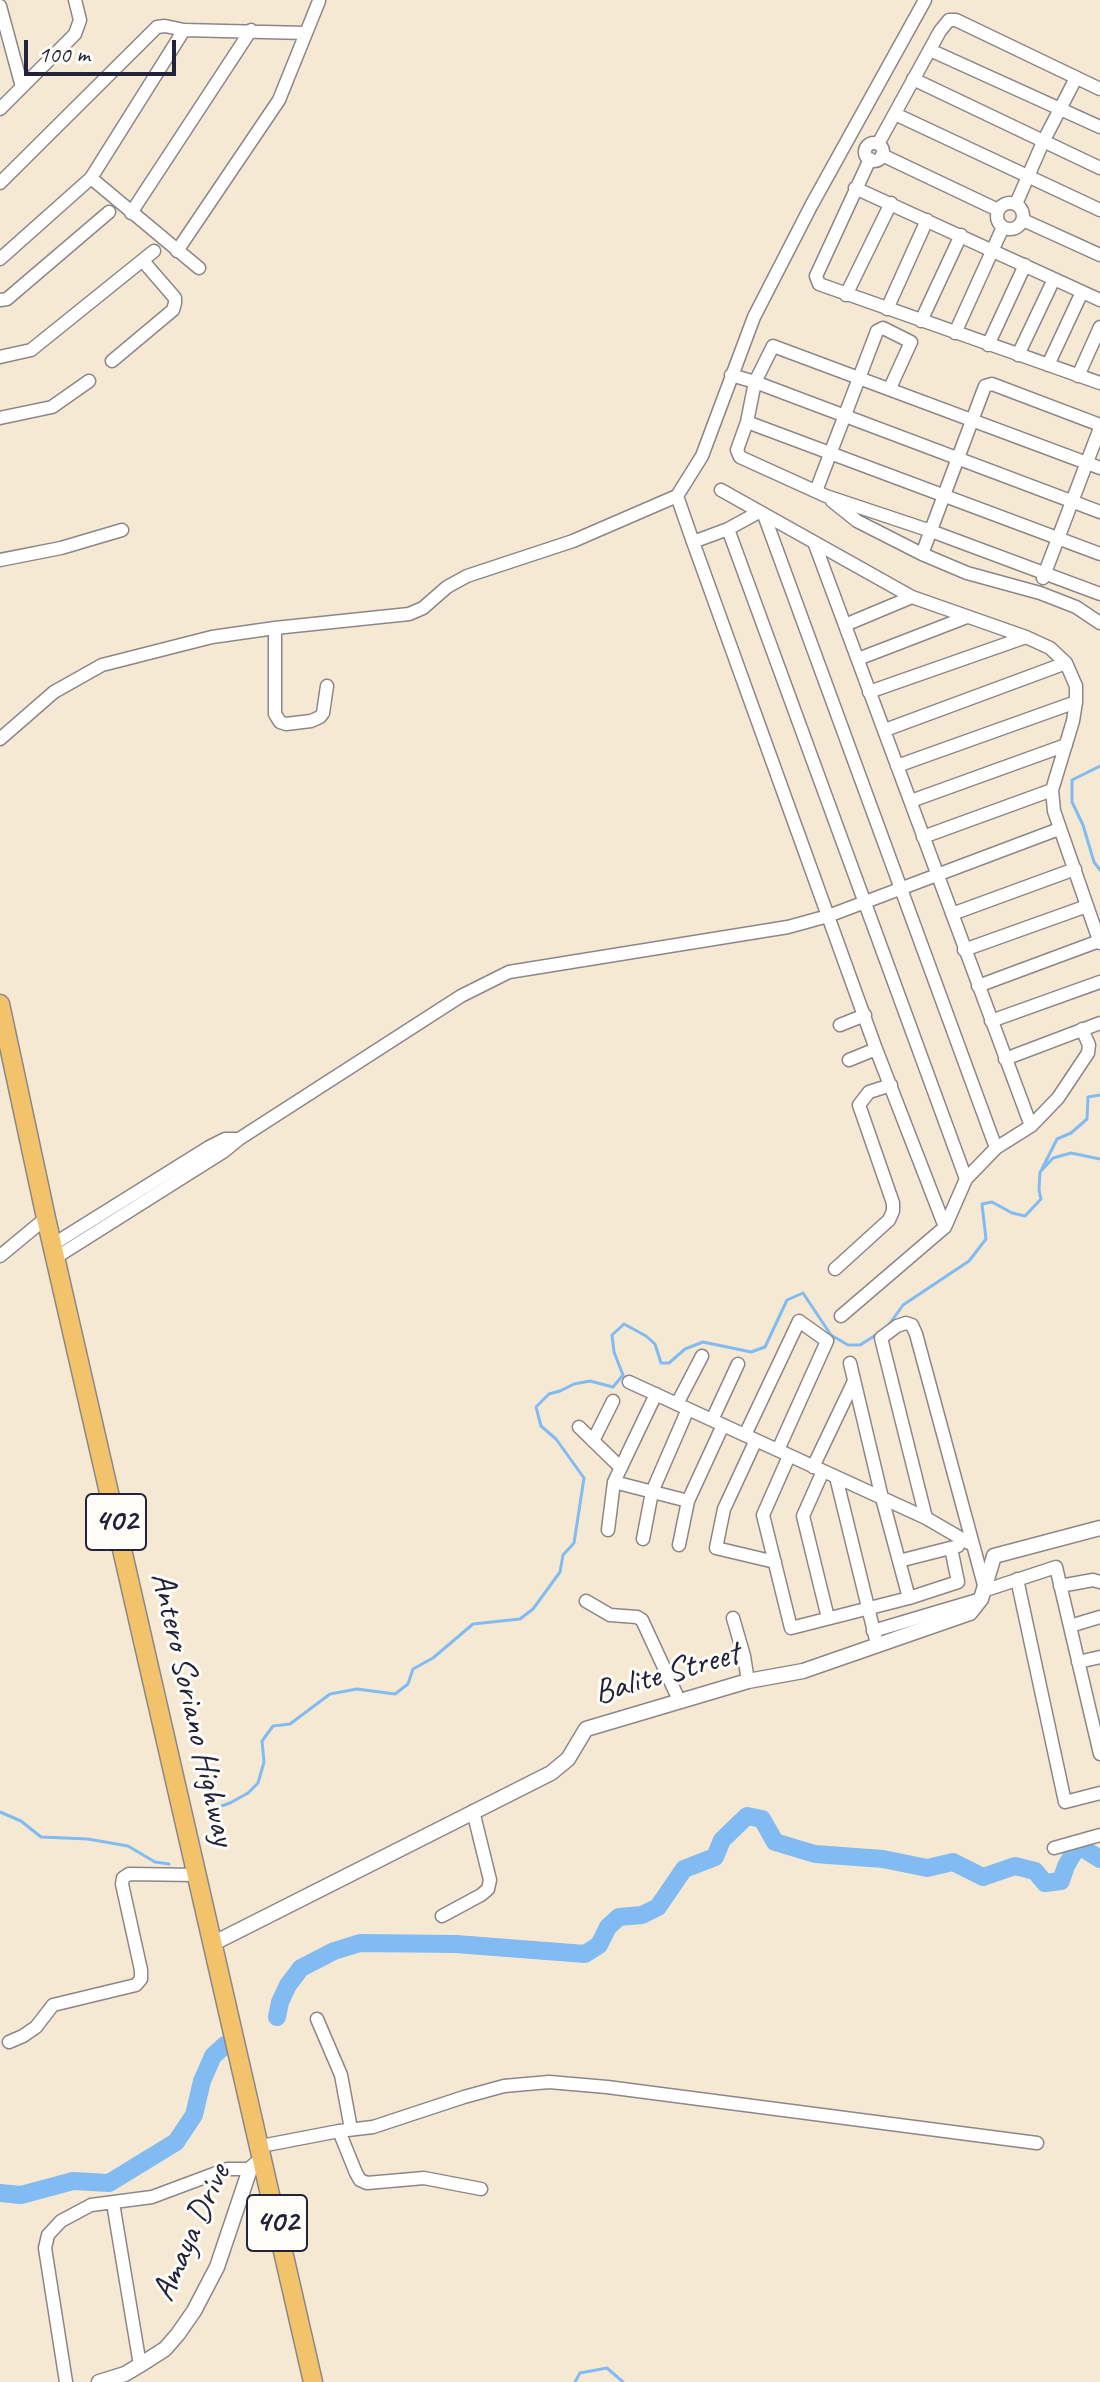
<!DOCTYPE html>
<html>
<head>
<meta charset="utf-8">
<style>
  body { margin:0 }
  #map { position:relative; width:1100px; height:2382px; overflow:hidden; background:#f6e9d4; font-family:Caveat,sans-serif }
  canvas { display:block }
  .scale { position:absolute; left:24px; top:40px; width:152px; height:36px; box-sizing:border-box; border:4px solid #22223b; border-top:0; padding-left:10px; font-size:24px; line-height:28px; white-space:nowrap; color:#22223b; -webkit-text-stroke:6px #fdfcf7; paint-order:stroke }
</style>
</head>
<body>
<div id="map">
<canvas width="1100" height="2382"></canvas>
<div class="scale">100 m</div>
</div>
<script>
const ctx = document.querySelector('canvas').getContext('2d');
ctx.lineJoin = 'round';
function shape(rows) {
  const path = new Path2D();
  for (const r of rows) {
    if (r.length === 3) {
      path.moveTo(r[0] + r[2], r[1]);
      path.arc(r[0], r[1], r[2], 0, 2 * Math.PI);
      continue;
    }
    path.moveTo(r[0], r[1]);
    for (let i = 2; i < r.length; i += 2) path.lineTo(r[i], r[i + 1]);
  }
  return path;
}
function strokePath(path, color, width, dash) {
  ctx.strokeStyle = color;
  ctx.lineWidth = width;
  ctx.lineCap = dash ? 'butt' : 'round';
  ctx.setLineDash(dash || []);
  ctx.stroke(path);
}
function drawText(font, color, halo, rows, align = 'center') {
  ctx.font = font + ' Caveat,sans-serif';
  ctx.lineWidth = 6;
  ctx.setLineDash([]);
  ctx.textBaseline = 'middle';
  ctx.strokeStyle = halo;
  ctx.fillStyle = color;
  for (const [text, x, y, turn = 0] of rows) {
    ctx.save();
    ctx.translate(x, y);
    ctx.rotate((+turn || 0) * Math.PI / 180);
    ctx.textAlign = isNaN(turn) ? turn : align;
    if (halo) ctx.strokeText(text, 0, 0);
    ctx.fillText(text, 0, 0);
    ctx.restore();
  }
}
strokePath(shape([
  [1100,766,1072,780,1072,802,1083,825,1094,862,1100,870],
  [1042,1169,1057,1139,1071,1133,1087,1119,1088,1097,1100,1095],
  [888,1326,903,1305,969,1261,986,1239,982,1204,992,1202,1012,1213,1025,1216,1041,1199,1039,1190,1040,1172,1053,1158,1071,1153,1100,1159],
  [207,1811,230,1803,248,1793,258,1783,264,1762,262,1741,273,1726,290,1724,330,1694,357,1689,395,1694,408,1684,413,1669,433,1658,473,1624,520,1619,533,1609,560,1572,563,1555,574,1543,584,1478,556,1439,541,1426,536,1407,549,1394,560,1391,574,1384,590,1381,613,1387,623,1375,614,1352,612,1335,624,1324,646,1336,655,1344,661,1363,669,1363,685,1349,703,1342,751,1352,765,1347,787,1300,803,1293,831,1335,848,1345,860,1345,879,1333],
  [0,1812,21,1821,41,1837,88,1839,128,1846,155,1862,169,1864],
  [575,2382,580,2373,607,2368,623,2382]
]), '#81bbf2', 3);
strokePath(shape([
  [277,2017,280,2002,288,1985,301,1968,334,1951,360,1943,456,1944,585,1954,599,1945,608,1927,619,1917,642,1915,658,1907,684,1869,715,1857,722,1840,747,1816,762,1819,775,1842,815,1854,883,1859,927,1868,953,1862,983,1877,1015,1866,1035,1871,1045,1883,1061,1881,1066,1866,1076,1849,1084,1849,1100,1859],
  [0,2193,21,2195,73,2181,109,2183,176,2142,194,2115,202,2081,213,2056,225,2045]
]), '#81bbf2', 18);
const minor = shape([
  [0,6,22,87],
  [930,50,1100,127],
  [913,79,1100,168],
  [0,109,75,34,80,20,75,0],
  [895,114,1100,210],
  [874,152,9],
  [878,144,940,31,949,20,956,20,1100,89],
  [882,155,998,210],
  [870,159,816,276,819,284,1100,383],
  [91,178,199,268],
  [0,183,157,27,165,26,184,30,305,33],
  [855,188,1100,300],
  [1010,216,13],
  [1016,204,1043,142,1076,78],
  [131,213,251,30],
  [1023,220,1100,255],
  [177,251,279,100,319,1],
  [0,259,91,178,184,30],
  [846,295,891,203],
  [0,300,7,299,109,212],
  [887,309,927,220],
  [921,321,961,235],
  [955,333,1003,227],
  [988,345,1025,265],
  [1018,355,1054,279],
  [0,357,31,350,154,251],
  [112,361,173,310,175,303,175,298,143,261],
  [1048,365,1082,292],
  [731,375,755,382,1100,512],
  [1078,376,1100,327],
  [0,418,52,407,89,381],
  [747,422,1100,554],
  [1100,468,773,346,755,382,747,422,737,450,740,457,826,496,931,531,1100,594],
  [721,490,912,597,1026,637,1050,648,1066,663,1076,686,1076,702,1073,721,1052,790,1054,811,1100,943],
  [816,491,877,331,883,328,911,342,890,388],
  [677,496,693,542],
  [832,501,857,521,922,554,967,573,1040,593,1076,607,1100,623],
  [759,512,728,529,693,542,876,1049,945,1227],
  [764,515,996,1148],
  [728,529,966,1179],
  [814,542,1031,1126],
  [922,554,985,386,992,384,1100,425],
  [0,560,61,548,122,530],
  [1043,578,1100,428],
  [845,625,912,597],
  [275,628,275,714,280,722,286,724,311,721,320,717,323,713,327,686],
  [858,659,967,617],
  [869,692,1026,637],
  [885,730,1066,663],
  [0,739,54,692,102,665,212,637,275,628,409,614,423,608,447,587,467,576,573,541,677,496,702,456,754,317,811,206,925,0],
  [897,766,1076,702],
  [911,801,1066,745],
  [923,837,1052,790],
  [952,914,1075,869],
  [964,950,1087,906],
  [978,986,1099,941],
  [991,1021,1100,982],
  [840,1025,865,1015],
  [1005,1059,1100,1023],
  [849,1060,876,1049],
  [52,1245,209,1147,225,1139,239,1139],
  [0,1256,46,1218],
  [55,1258,223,1152,239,1139,461,996,509,972,788,927,828,916,1059,829],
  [835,1269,889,1220,893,1211,893,1203,859,1105,869,1092,891,1085],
  [841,1316,945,1227,966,1179,996,1148,1031,1126,1058,1098,1088,1053,1089,1045,1082,1029],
  [850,1363,882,1498,909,1598],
  [629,1382,926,1518,969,1543],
  [677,1404,702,1356],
  [712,1420,738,1364],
  [579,1427,621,1468],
  [745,1435,799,1321,827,1341,778,1450],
  [756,1440,724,1509,716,1548,775,1562],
  [593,1441,613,1401],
  [789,1456,763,1515,791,1628,909,1598,958,1582,951,1548],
  [813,1467,854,1381],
  [823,1471,803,1516,828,1618],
  [836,1477,877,1644],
  [614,1482,688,1501],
  [926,1518,881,1338,897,1326,906,1323,912,1325,916,1334,984,1585],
  [608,1530,614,1482,656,1394],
  [643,1539,652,1492,688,1409],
  [679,1545,688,1501,723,1425],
  [899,1561,958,1546],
  [1017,1579,1065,1802,1100,1793],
  [1060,1586,1093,1580,1100,1582],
  [983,1591,1056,1567,1100,1754],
  [586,1601,610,1615,637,1617,642,1620,679,1700],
  [733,1618,744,1656,748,1681],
  [1070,1626,1100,1617],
  [873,1631,981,1599],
  [1078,1662,1100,1657],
  [1054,1848,1100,1835],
  [442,1916,481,1895,488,1889,490,1880,473,1811],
  [317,2019,341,2075,351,2129],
  [9,2042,23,2036,36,2027,53,2005,136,1985,141,1979,141,1970,122,1884,123,1878,129,1874,197,1875],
  [339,2131,356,2173,360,2180,367,2183,424,2178,481,2189],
  [261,2146,339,2131,373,2127,464,2097,504,2086,549,2082,607,2087,1037,2143],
  [113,2203,140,2365],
  [66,2382,45,2248,48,2235,61,2221,91,2205,152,2197,227,2169,250,2169]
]);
const tertiary = shape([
  [212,1944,551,1773,568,1759,586,1729,748,1681,803,1671,970,1613,981,1599,994,1556,1100,1528],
  [99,2382,125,2374,140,2365,165,2349,178,2334,194,2311,217,2267,250,2169,256,2164,263,2163]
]);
const primary = shape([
  [0,1004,46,1218,313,2382]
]);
strokePath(minor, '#8c8688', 15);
strokePath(tertiary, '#8c8688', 17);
strokePath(primary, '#8c8688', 21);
strokePath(minor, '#fff', 12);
strokePath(tertiary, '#fff', 14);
strokePath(primary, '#f2c36a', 18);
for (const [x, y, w] of [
  [116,1522,60],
  [277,2223,60]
]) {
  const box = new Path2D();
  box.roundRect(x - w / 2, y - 28, w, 56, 6);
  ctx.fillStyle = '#fdfcf7';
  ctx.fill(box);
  strokePath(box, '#22223b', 2);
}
drawText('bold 32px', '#22223b', null, [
  ["402",116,1522],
  ["402",277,2223]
]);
drawText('34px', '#22223b', '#fdfcf7', [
  ["Balite Street",667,1674,-16],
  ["Antero Soriano Highway",192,1709,77],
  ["Amaya Drive",192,2233,-66]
]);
</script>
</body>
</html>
